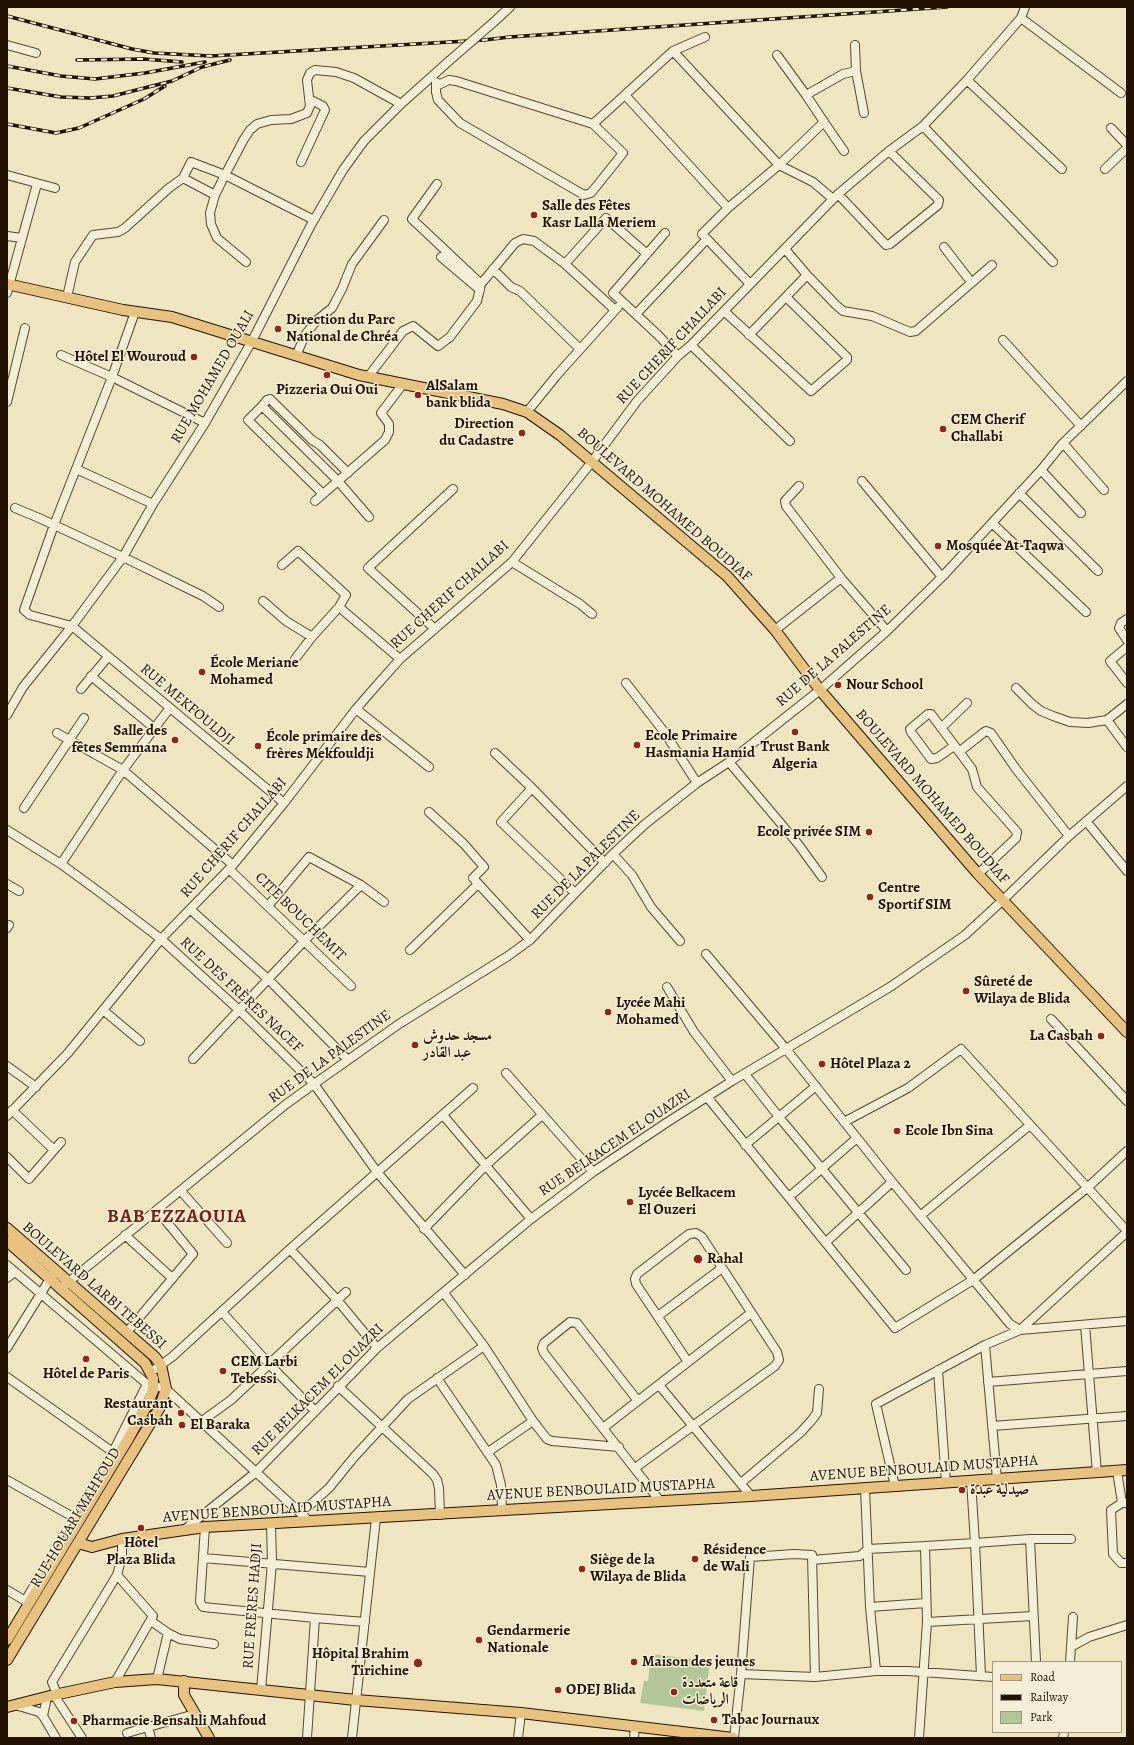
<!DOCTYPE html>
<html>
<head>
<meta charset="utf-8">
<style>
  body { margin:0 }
  #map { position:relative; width:1134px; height:1745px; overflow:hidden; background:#efe5c1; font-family:Alegreya,serif }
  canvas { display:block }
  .frame { position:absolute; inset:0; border:8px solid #221300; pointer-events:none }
  .legend { position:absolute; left:992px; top:1661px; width:130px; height:72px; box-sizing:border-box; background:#f5eed7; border:1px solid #a19681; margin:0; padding:5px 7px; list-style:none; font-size:12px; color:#221300 }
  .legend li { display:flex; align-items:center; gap:8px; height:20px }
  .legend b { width:20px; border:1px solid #a19681 }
</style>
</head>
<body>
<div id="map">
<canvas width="1134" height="1745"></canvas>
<div class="frame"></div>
<ul class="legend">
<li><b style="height:5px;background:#e8c280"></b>Road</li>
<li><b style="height:5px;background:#221300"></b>Railway</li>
<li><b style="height:11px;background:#b2c698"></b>Park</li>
</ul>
</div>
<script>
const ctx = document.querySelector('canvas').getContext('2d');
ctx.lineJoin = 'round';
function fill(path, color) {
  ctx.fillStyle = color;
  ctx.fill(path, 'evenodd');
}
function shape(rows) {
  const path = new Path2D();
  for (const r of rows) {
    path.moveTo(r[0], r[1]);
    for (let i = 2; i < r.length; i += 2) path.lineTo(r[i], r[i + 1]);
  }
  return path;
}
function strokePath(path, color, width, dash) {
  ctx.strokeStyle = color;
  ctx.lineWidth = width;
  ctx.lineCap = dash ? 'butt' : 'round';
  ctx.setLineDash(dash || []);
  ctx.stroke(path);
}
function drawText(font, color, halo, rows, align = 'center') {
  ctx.font = font + ' Alegreya,Amiri,serif';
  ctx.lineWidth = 3;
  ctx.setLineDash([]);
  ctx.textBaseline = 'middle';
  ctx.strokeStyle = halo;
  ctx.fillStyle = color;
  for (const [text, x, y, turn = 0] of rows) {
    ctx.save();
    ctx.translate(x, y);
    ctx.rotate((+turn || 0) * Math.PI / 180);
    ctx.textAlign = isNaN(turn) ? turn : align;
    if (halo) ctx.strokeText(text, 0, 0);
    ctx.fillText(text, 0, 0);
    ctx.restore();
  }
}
fill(shape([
  [651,1654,710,1661,704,1711,640,1703,644,1681,648,1681]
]), '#b2c698');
const minor = shape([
  [1021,18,1121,93],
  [495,21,510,7],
  [7,45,36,53],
  [855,45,856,71],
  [673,51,779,165,824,122,844,151],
  [777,55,806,95],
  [967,80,1062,169],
  [436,82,436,92,438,100,460,123,584,195,591,193,623,153,593,124],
  [436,86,449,80,456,81,593,124,673,51,705,37],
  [625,95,728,208],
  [824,122,806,95,843,74,856,71,864,113],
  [923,126,1053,262],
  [1111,128,1127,145],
  [301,162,325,110,323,106,309,99],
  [1105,169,1127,148],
  [7,175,55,188],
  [437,184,412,219,481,284],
  [838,194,886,245,890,244,938,205,939,200,889,151],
  [215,195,183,178,191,162,225,175,244,139,250,130,257,124,271,120,291,119,307,113,310,106,307,80,310,73,315,70,336,72,354,78,401,104],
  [665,233,613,293,658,335,678,356],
  [7,236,22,238],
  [707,239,702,234,728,208,779,165,813,182,833,199],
  [944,247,971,282],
  [785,249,807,275,836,305,843,311,872,316,910,332,916,331,992,265],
  [441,257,480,290],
  [246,262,217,238,211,224,210,213,215,195,225,175,314,220],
  [565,264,606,218,647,254],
  [493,269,511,287,520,291,580,349],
  [7,293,37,184],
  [67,297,75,262,93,235,118,232,125,228,169,188,183,178],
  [724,311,811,391,847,360,847,357,786,297],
  [135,312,112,377,54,525,24,610,30,615,72,626,284,803],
  [636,314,707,239,750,284],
  [749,335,807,275],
  [1003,340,1081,426],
  [691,345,790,441],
  [61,355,112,377,205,423],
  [296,356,305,335,317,320,332,308,342,289,352,264,384,220],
  [368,377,403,331,413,326,438,346,450,337,477,301,481,284,515,243,523,239,534,241,565,264,615,310],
  [7,402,25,328],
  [262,406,267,400,270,399,312,440,320,445,348,473],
  [527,412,557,375,618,307],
  [1063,443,1104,490],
  [76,469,153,504],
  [1041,470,1081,513],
  [862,481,942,577],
  [799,486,785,501,786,506,841,578,887,631],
  [1019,493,1098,571],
  [323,494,248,420,262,406,338,481,369,517],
  [315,501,385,440,389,432,389,424,381,413,403,384],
  [15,508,39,518,123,557,203,596,219,607],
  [992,523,1086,612],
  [512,562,580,604,592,614],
  [282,565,298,551,346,595,339,607,312,637,295,659],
  [263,601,286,621,312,637],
  [339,607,400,659],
  [1127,619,1121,623,1119,628,1127,640],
  [435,629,368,568,453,489],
  [775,630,841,578],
  [1127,647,1110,661,1127,683],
  [91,676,154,728],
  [626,683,665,733,697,783],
  [1016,688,1032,704,1041,711,1053,716,1070,722,1088,723,1107,720],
  [81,689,108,657],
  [1127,704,1107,720,1127,747],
  [356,709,429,767],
  [7,715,23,687,72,626,123,557,153,504,205,423,252,341,311,225,343,170,364,141,401,104,449,61],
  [941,728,967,703],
  [57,733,123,770,233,865],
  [954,746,937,758,931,759,911,732,910,729,928,714,931,714,972,769,977,787,1017,832,1016,838,978,874],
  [959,752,983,733,986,731,991,733,1016,769,1069,836],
  [495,753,532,788,605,863],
  [729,762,798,844,822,877],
  [532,788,501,822,575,893],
  [24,808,84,718],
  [429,812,464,844,484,867,473,878,530,940],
  [1086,821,1127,871],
  [7,830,61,864,102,894,161,939,239,1010,314,1084,377,1172,465,1275],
  [613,854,632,875,651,907,680,941],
  [61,864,123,770,169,709],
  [229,869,351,986],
  [7,884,19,891],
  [268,906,309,857,361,885,384,902],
  [191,910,269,980,347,1059],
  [7,928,9,925],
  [410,950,478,884],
  [706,954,786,1049,889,1178,1010,1324,1020,1330,1127,1321],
  [667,987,694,1032,732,1081],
  [103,1010,140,1041],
  [1051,1019,1127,1101],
  [193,1059,305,940,361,885],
  [7,1066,36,1087],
  [506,1073,593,1172],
  [745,1074,779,1117,906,1270],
  [708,1098,895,1328,973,1280,1087,1188,1127,1151],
  [12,1110,54,1150],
  [443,1115,531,1219],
  [7,1116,68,1053,161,939,233,865,284,803,356,709,376,686,400,659,512,562,591,463,637,401,678,356,691,345,838,194,889,151,923,126,967,80,1021,18,1025,7],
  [844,1122,908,1088,961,1049,1127,1231],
  [745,1145,816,1086],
  [7,1157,29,1179,61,1142],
  [181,1191,227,1243],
  [789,1197,857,1138],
  [920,1216,1030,1125],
  [424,1229,486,1165,542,1115],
  [125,1235,172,1278],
  [826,1242,892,1182],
  [290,1249,338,1301,377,1348],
  [7,1265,147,1384,166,1389,310,1522],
  [7,1278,15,1272],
  [60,1289,285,1105,314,1084,399,1024,508,956,530,940,613,854,644,825,697,783,729,762,820,690,887,631,942,577,1041,470,1063,443,1127,381],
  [222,1312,270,1365,315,1411],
  [658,1316,722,1268],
  [1085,1325,1097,1473],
  [127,1332,193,1254,157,1210],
  [985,1345,997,1479],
  [484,1346,533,1421,547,1439,552,1441,619,1447],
  [7,1348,53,1274],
  [938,1370,946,1483],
  [151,1372,172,1357,290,1249,473,1088],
  [7,1377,117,1455],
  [437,1378,496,1465,501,1485,502,1510],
  [988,1382,1127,1371],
  [659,1385,751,1496],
  [338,1386,433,1474,437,1480,439,1488,440,1515],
  [638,1401,577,1323,570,1322,544,1343,542,1348,544,1353,660,1501],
  [202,1421,231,1400,346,1292],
  [992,1426,1127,1416],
  [603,1428,751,1313],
  [488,1452,533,1421],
  [635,1468,775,1366,779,1360,777,1352,702,1237,696,1233,689,1234,637,1274,635,1279,636,1284,688,1362],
  [1117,1471,1122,1503],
  [7,1480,75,1518],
  [741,1483,800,1433,811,1421,817,1413,819,1389],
  [895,1486,876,1404,985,1345,1020,1330,1127,1232],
  [865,1488,870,1607,876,1671],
  [1127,1503,1122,1503,1111,1510,1113,1554,1121,1563,1127,1563],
  [81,1508,113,1452,147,1384],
  [301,1513,329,1488,355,1456,408,1399,484,1346,444,1293],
  [205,1527,200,1602,203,1607,315,1618,307,1738],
  [184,1530,255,1473,377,1348,531,1219,593,1172,666,1123,732,1081,890,987,965,935,1003,900,1069,836,1127,786],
  [203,1558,370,1572],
  [812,1560,860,1556,868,1549,925,1546],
  [7,1590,29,1603],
  [25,1601,45,1567],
  [870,1607,926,1603],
  [315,1618,365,1622],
  [151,1621,168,1633,157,1679],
  [927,1622,1033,1616],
  [168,1633,180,1639,214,1644],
  [1071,1647,1089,1637,1127,1625],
  [1036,1662,1030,1539,1071,1539],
  [1070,1662,1073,1617],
  [741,1674,815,1677,876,1671,908,1671,993,1677],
  [981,1676,975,1543,1030,1539],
  [115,1682,153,1616,117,1575],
  [261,1690,272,1563,271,1524],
  [57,1694,52,1682,117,1575,122,1557,122,1539],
  [54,1695,82,1738],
  [15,1705,39,1712,43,1716,56,1738],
  [43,1716,47,1697],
  [127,1733,148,1727],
  [151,1738,148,1727,195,1714],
  [352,1738,376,1518],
  [518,1738,521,1713],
  [634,1738,635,1726],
  [734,1738,741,1674,750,1557,794,1554,812,1555,815,1677],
  [919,1738,927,1622,925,1546,975,1543,971,1481],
  [1063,1738,1064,1732]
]);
const major = shape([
  [7,284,123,310,172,317,359,375,503,404,527,412,560,435,727,576,775,630,820,690,978,874,1127,1032],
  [7,1228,155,1357,161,1365,166,1389,159,1409,7,1660],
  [7,1241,145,1363,153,1378,153,1391,146,1407,127,1441,7,1640],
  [78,1543,92,1547,122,1539,205,1527,751,1496,1127,1470],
  [184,1681,184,1695,209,1738],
  [7,1707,54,1695,115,1682,157,1679,356,1700,521,1713,733,1738]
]);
strokePath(minor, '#554830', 10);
strokePath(major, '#221300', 12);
strokePath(minor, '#f5eed7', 8);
strokePath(major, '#e8c280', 10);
const rail = shape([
  [7,16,132,49,154,53,211,56,484,40,510,37,947,7],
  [77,60,144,59,182,62],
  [7,66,61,76,95,79,145,73,205,62],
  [7,88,61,97,90,98,113,96,172,81,202,67,230,60],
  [7,124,56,133,79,128,144,99,165,86]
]);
strokePath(rail, '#221300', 3.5);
strokePath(rail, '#f5eed7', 2, [6]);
const minorBridge = shape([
  [449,61,495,21]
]);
strokePath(minorBridge, '#554830', 10, []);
strokePath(minorBridge, '#f5eed7', 8);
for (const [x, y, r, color] of [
  [534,215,4,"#8f2418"],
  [278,329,4,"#8f2418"],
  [194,357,4,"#8f2418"],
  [327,375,4,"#8f2418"],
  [418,395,4,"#8f2418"],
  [943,429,4,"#8f2418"],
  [522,433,4,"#8f2418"],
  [938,546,4,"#8f2418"],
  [202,672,4,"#8f2418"],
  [838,685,4,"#8f2418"],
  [795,732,4,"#8f2418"],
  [175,740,4,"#8f2418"],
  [637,745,4,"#8f2418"],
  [258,746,4,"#8f2418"],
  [869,832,4,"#8f2418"],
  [870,897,4,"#8f2418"],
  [966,991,4,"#8f2418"],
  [608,1012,4,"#8f2418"],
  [1101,1036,4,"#8f2418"],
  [415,1045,4,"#8f2418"],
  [822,1064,4,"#8f2418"],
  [897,1131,4,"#8f2418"],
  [630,1202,4,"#8f2418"],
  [698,1259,5,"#8f2418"],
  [86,1359,4,"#8f2418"],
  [223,1371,4,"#8f2418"],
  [181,1413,4,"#8f2418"],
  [182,1425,4,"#8f2418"],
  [962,1490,4,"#8f2418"],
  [141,1528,4,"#8f2418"],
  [695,1559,4,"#8f2418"],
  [582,1569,4,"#8f2418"],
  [479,1640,4,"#8f2418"],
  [634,1662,4,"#8f2418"],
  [418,1663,5,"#8f2418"],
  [558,1690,4,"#8f2418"],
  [674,1692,4,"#8f2418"],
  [714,1720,4,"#8f2418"],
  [74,1721,4,"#8f2418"]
]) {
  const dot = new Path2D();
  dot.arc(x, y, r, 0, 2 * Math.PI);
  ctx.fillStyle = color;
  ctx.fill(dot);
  strokePath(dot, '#f5eed7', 1.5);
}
drawText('bold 15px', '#221300', '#f5eed7', [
  ["Salle des Fêtes",542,206],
  ["Kasr Lalla Meriem",542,223],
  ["Direction du Parc",286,320],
  ["National de Chréa",286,337],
  ["Hôtel El Wouroud",186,357,"right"],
  ["AlSalam",426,386],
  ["bank blida",426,403],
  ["Pizzeria Oui Oui",327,390,"center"],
  ["CEM Cherif",951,420],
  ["Challabi",951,437],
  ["Direction",514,424,"right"],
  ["du Cadastre",514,441,"right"],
  ["Mosquée At-Taqwa",946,546],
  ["École Meriane",210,663],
  ["Mohamed",210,680],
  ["Nour School",846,685],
  ["Salle des",167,731,"right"],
  ["fêtes Semmana",167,748,"right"],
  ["Ecole Primaire",645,736],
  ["Hasmania Hamid",645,753],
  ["École primaire des",266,737],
  ["frères Mekfouldji",266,754],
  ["Trust Bank",795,747,"center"],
  ["Algeria",795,764,"center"],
  ["Ecole privée SIM",861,832,"right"],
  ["Centre",878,888],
  ["Sportif SIM",878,905],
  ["Sûreté de",974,982],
  ["Wilaya de Blida",974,999],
  ["Lycée Mahi",616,1003],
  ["Mohamed",616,1020],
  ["مسجد حدوش",423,1036],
  ["عبد القادر",423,1053],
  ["La Casbah",1093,1036,"right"],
  ["Hôtel Plaza 2",830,1064],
  ["Ecole Ibn Sina",905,1131],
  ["Lycée Belkacem",638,1193],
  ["El Ouzeri",638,1210],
  ["Rahal",707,1259],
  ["CEM Larbi",231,1362],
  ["Tebessi",231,1379],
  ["Hôtel de Paris",86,1374,"center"],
  ["Restaurant",173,1404,"right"],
  ["Casbah",173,1421,"right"],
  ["El Baraka",190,1425],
  ["صيدلية عبدة",970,1490],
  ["Hôtel",141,1543,"center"],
  ["Plaza Blida",141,1560,"center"],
  ["Résidence",703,1550],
  ["de Wali",703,1567],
  ["Siège de la",590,1560],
  ["Wilaya de Blida",590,1577],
  ["Gendarmerie",487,1631],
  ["Nationale",487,1648],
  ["Hôpital Brahim",409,1654,"right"],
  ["Tirichine",409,1671,"right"],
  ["Maison des jeunes",642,1662],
  ["قاعة متعددة",682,1683],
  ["الرياضات",682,1700],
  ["ODEJ Blida",566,1690],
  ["Tabac Journaux",722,1720],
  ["Pharmacie Bensahli Mahfoud",82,1721]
], 'left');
drawText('15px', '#221300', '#f5eed7', [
  ["RUE CHERIF CHALLABI",672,346,-47],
  ["RUE MOHAMED OUALI",213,377,-60],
  ["BOULEVARD MOHAMED BOUDIAF",664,505,41],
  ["RUE CHERIF CHALLABI",450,595,-42],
  ["RUE DE LA PALESTINE",834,656,-41],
  ["RUE MEKFOULDJI",187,705,40],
  ["BOULEVARD MOHAMED BOUDIAF",932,797,49],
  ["RUE CHERIF CHALLABI",234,838,-49],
  ["RUE DE LA PALESTINE",586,865,-45],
  ["CITE BOUCHEMIT",300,917,44],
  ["RUE DES FRÈRES NACEF",241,995,43],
  ["RUE DE LA PALESTINE",330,1057,-36],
  ["RUE BELKACEM EL OUAZRI",615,1143,-34],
  ["BOULEVARD LARBI TEBESSI",94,1286,41],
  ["RUE BELKACEM EL OUAZRI",318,1390,-45],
  ["AVENUE BENBOULAID MUSTAPHA",924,1469,-4],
  ["AVENUE BENBOULAID MUSTAPHA",601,1490,-3],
  ["AVENUE BENBOULAID MUSTAPHA",277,1510,-4],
  ["RUE HOUARI MAHFOUD",76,1518,-59],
  ["RUE FRERES HADJI",253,1606,-86]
]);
ctx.letterSpacing = '1px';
drawText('bold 19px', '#7a1f14', '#f5eed7', [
  ["BAB EZZAOUIA",177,1217]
]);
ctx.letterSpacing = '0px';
</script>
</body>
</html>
